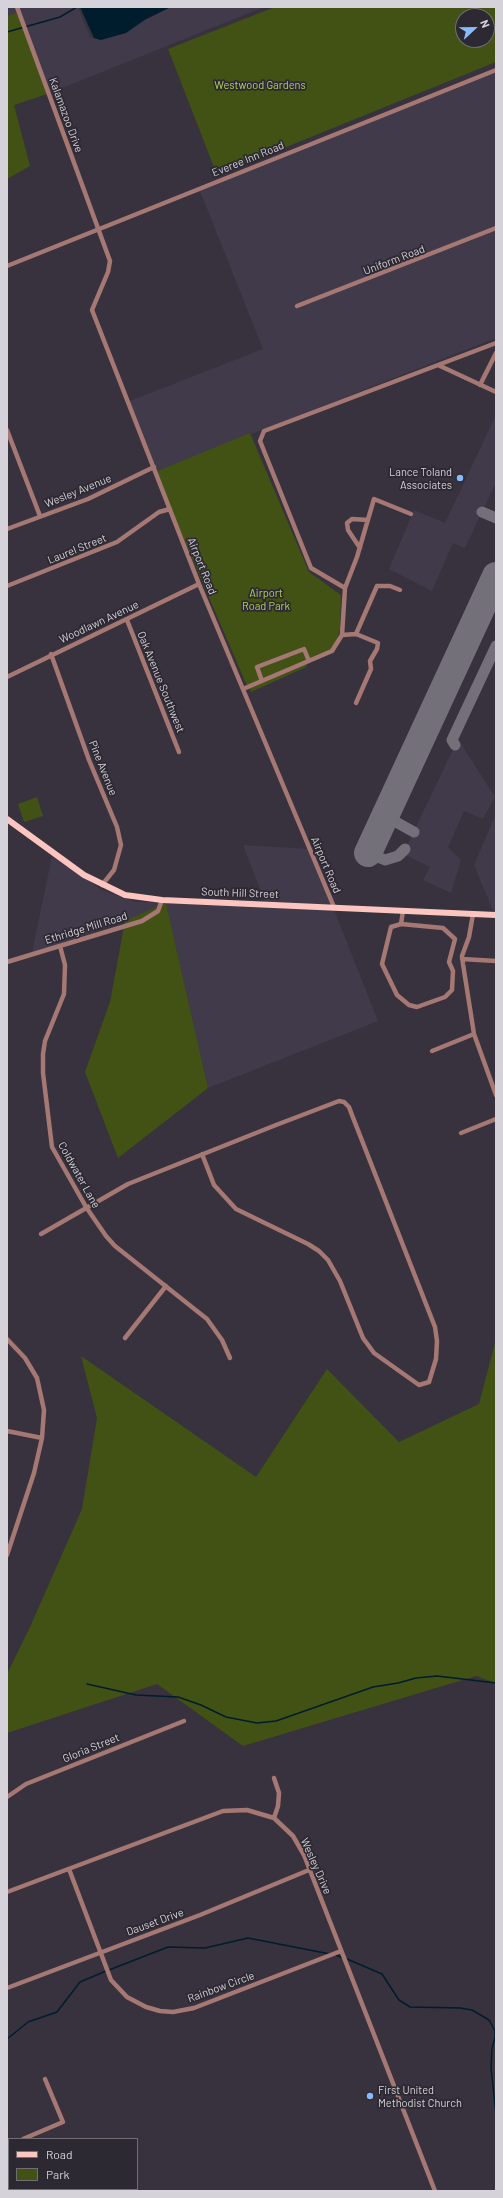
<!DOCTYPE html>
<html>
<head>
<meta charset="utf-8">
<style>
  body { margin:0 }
  #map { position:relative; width:503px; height:2198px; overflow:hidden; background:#37323d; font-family:Barlow,sans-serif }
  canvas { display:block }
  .frame { position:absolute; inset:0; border:8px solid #d5d2d9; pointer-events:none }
  .legend { position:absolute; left:8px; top:2138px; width:130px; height:52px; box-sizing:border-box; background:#2d2933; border:1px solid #706d75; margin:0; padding:5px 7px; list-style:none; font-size:12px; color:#d5d2d9 }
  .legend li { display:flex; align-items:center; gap:8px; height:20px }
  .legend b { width:20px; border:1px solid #706d75 }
  .north { position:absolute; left:455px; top:8px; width:40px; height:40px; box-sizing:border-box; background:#2d2933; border:1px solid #706d75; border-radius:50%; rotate:68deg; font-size:11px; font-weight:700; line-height:16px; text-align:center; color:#d5d2d9 }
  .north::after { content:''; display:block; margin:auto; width:14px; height:18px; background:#87bbfc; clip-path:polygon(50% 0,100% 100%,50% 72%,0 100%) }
</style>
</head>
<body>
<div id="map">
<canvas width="503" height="2198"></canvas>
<div class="frame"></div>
<ul class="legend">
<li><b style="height:5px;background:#fdc5c0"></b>Road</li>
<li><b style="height:11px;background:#425215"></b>Park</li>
</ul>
<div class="north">N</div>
</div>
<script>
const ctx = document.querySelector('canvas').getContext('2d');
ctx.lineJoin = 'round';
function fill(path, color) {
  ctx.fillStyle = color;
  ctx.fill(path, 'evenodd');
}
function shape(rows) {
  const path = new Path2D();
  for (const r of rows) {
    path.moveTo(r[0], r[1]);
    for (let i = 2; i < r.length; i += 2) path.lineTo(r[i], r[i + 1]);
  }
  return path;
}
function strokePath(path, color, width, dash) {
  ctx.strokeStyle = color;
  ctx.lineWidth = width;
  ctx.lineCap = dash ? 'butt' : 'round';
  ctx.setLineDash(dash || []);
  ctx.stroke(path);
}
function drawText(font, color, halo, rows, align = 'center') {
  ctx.font = font + ' Barlow,sans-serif';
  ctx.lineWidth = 3.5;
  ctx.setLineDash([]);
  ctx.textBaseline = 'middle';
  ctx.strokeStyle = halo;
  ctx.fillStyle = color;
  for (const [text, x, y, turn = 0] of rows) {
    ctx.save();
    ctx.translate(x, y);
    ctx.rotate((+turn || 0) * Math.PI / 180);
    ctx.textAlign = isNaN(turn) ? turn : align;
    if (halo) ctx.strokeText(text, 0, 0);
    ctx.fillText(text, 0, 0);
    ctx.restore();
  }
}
fill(shape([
  [7,7,78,7,90,37,100,40,156,15,165,7,264,7,47,94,19,12,7,16],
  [496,69,496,338,155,472,127,402,263,349,200,191],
  [496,415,496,482,465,548,453,543,432,591,389,569,414,510,445,523],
  [458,739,495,797,483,819,464,811,448,847,461,860,451,893,423,880,430,867,403,854],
  [496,814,496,913,494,913,474,865],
  [243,845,310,849,378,1021,208,1088,166,903,138,917,32,953,52,856,102,890,136,902,266,905]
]), '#413a4b');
fill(shape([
  [275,7,496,7,496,62,217,175,168,49],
  [463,16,487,16,487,40,463,40],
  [19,12,47,94,14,105,30,166,7,179,7,16],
  [250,433,309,572,341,595,340,629,335,646,319,659,308,663,306,667,251,692,249,687,248,688,155,472],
  [37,797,43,816,24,822,18,804],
  [166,903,208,1088,118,1158,85,1072,110,1002,125,921],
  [496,1339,496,1683,476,1676,243,1746,157,1684,7,1733,7,1674,30,1627,82,1509,97,1418,81,1356,256,1477,327,1369,399,1442,479,1404]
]), '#425215');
fill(shape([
  [80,7,171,7,146,19,126,33,101,40,94,38]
]), '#001d2e');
strokePath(shape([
  [7,32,60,17,77,7],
  [87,1684,136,1695,178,1697,201,1705,226,1717,257,1723,276,1721,373,1687,398,1683,416,1678,437,1676,496,1683],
  [336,1955,343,1958],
  [347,1959,382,1974,399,2000,410,2007,460,2008,472,2010,489,2020,495,2031,495,2037,492,2049,491,2068,496,2115],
  [109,1970,168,1947,205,1948,248,1938,330,1954],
  [7,2039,28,2022,57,2012,80,1982,106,1971]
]), '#001d2e', 1.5);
strokePath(shape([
  [482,512,496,518],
  [455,745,452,740,496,646],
  [385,816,414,832],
  [368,853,385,860,398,856,405,849]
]), '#74707a', 11);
strokePath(shape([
  [368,853,496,576]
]), '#74707a', 28);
strokePath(shape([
  [17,7,110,261,108,272,92,310,199,584,334,907],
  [7,266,496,70],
  [297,306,496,228],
  [438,365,496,343],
  [480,385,496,353],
  [7,430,40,516],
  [7,529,88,499,154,467],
  [360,548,348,530,347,523,352,519,368,520],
  [7,586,117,542,159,512,170,509],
  [345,588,357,557,374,499,411,514],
  [127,620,179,752],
  [356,634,377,586,390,586,400,590],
  [342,635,356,634,378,643,377,649,370,661,371,669,356,703],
  [51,654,89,760,117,827,121,845,114,870,102,885],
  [7,677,199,584],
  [262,681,257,667,304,649,309,661],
  [243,689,332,651,342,635,345,588,311,568,260,441,264,431,438,365,496,392],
  [473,914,469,937,462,956,463,964,474,1034,496,1095],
  [401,924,443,928,455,939,449,962,453,971,452,990,445,997,417,1007,409,1005,397,995,382,964,391,927,401,924],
  [401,924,403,911],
  [60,946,65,965,64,994,45,1041,43,1054,43,1073,52,1147,86,1207,106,1236,115,1246,207,1319,222,1340,230,1358],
  [462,959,496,961],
  [7,962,142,921,158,911,162,900],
  [432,1051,474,1034],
  [461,1133,496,1119],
  [41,1234,128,1184,143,1178,276,1125,339,1101,344,1102,349,1107,352,1115,435,1327,437,1341,436,1359,429,1382,419,1385,374,1353,363,1338,340,1281,328,1260,319,1251,308,1244,236,1209,214,1185,202,1154],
  [125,1338,166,1286],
  [7,1339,25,1358,37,1378,44,1410,42,1438,34,1473,7,1555],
  [7,1431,42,1438],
  [7,1797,26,1784,184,1721],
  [274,1818,278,1806,279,1793,274,1778],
  [69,1869,111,1980,127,1997,146,2007,160,2011,173,2012,194,2008,341,1951],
  [7,1892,223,1811,247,1810,274,1818,293,1836,304,1855,435,2191],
  [7,1988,200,1915,309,1870],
  [23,2139,63,2122,45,2079],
  [7,2145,9,2144]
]), '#a57874', 4.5);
strokePath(shape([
  [7,819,84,875,125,895,162,900,496,915]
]), '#fdc5c0', 6);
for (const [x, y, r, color] of [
  [460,478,4,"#87bbfc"],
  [370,2096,4,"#87bbfc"]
]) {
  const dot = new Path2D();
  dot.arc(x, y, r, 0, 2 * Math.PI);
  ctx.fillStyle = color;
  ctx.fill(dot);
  strokePath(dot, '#2d2933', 1.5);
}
drawText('11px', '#b0d354', '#2d2933', [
  ["Westwood Gardens",260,85],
  ["Airport",266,593],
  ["Road Park",266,606]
]);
drawText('11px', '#d5d2d9', '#2d2933', [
  ["Kalamazoo Drive",66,115,70],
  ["Everee Inn Road",248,159,-22],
  ["Uniform Road",394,260,-21],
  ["Wesley Avenue",78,491,-22],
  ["Laurel Street",77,549,-22],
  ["Airport Road",202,566,68],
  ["Woodlawn Avenue",99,622,-25],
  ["Oak Avenue Southwest",161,682,68],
  ["Pine Avenue",103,768,68],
  ["Airport Road",326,865,67],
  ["South Hill Street",240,893,2],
  ["Ethridge Mill Road",86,928,-17],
  ["Coldwater Lane",79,1175,61],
  ["Gloria Street",91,1748,-22],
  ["Wesley Drive",316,1866,66],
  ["Dauset Drive",155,1922,-20],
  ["Rainbow Circle",221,1987,-20]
]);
drawText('11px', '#d5d2d9', '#2d2933', [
  ["Lance Toland",452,472],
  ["Associates",452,485],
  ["First United",378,2090,"left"],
  ["Methodist Church",378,2103,"left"]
], 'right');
</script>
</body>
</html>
